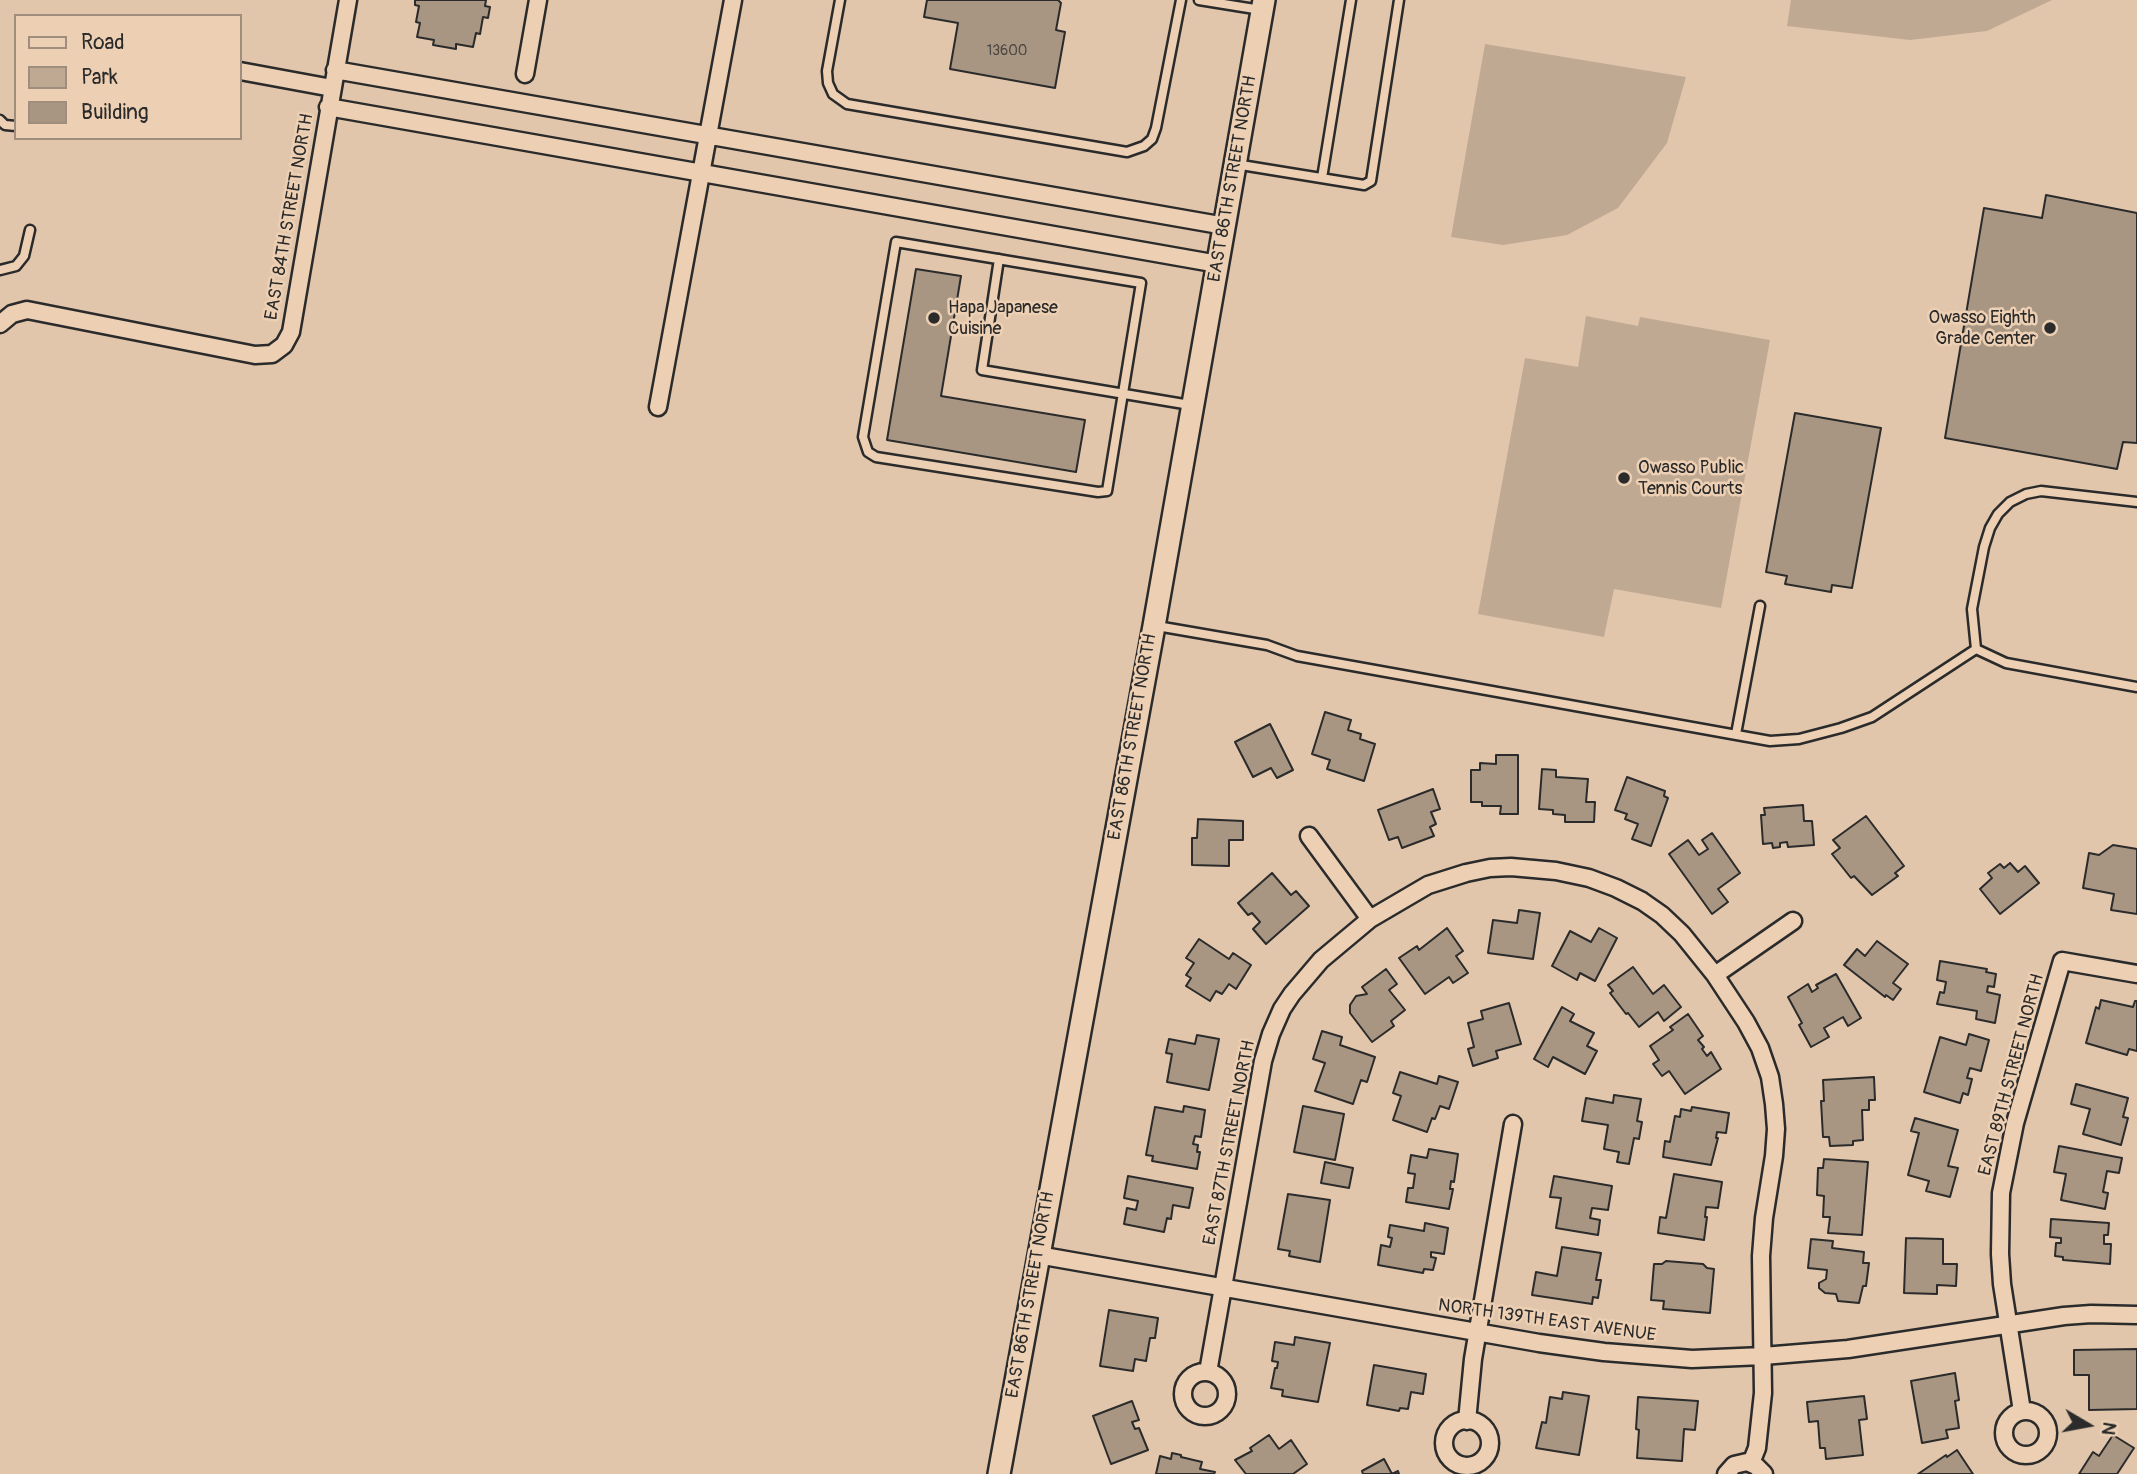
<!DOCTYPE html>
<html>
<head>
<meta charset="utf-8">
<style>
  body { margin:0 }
  #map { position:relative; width:2137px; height:1474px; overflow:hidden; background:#e1c6ab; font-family:Pangolin,sans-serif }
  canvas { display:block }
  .legend { position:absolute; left:14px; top:14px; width:228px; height:126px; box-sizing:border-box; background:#edd0b3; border:2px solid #9f8e7d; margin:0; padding:9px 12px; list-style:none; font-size:21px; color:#2b2b2b }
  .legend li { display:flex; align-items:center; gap:14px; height:35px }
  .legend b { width:35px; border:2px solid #9f8e7d }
  .north { position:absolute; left:2053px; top:1390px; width:70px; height:70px; -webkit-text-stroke:5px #edd0b3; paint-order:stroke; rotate:100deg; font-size:19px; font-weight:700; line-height:28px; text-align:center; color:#2b2b2b }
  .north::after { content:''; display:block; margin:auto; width:24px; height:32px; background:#2b2b2b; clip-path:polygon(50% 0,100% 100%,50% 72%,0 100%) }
</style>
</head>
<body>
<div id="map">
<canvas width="2137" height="1474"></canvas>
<ul class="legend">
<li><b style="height:9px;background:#edd0b3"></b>Road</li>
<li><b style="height:19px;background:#c0a993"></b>Park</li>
<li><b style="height:19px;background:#a89683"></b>Building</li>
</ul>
<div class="north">N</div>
</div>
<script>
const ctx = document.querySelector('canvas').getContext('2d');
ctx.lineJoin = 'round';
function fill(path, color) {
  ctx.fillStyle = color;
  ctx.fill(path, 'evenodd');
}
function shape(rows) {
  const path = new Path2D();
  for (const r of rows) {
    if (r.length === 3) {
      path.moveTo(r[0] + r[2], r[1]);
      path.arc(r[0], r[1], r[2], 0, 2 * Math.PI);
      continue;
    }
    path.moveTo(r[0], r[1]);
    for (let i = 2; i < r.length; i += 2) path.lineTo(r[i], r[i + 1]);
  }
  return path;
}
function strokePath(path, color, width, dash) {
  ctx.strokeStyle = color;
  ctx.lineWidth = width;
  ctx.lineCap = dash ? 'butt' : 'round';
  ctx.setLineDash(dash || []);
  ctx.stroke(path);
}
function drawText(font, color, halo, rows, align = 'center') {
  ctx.font = font + ' Pangolin,sans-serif';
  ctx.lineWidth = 5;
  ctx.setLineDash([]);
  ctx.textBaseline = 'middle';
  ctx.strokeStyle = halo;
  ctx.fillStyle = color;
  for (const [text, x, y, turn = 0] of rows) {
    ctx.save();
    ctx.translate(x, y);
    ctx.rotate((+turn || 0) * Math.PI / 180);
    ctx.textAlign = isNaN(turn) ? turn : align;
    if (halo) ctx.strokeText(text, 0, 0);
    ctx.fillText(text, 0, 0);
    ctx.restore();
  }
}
fill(shape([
  [1791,0,2052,0,1987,31,1910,40,1787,26],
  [1485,44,1686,77,1667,143,1618,208,1567,235,1503,245,1451,237],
  [1586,316,1638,326,1640,317,1770,340,1721,608,1614,589,1604,637,1478,614,1525,358,1578,367]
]), '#c0a993');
const building = shape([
  [415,0,486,0,485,6,490,7,488,18,483,17,480,34,476,33,473,47,456,44,456,49,433,45,434,40,417,37,420,23,416,22,419,6,415,5,415,0],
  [927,0,1058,0,1061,3,1056,30,1065,32,1055,88,950,69,958,23,924,17,927,0],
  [2046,195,2137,213,2137,443,2123,442,2117,469,1945,438,1984,208,2042,218,2046,195],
  [916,269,961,276,941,396,1085,420,1076,472,887,440,916,269],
  [1795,413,1881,428,1852,588,1832,585,1831,592,1785,584,1787,576,1766,572,1795,413],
  [1325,712,1351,720,1348,730,1361,734,1360,739,1375,744,1364,781,1327,769,1330,760,1312,754,1325,712],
  [1270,724,1293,770,1277,778,1271,768,1253,777,1235,742,1270,724],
  [1496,755,1518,755,1518,814,1500,814,1501,806,1482,806,1482,802,1471,802,1471,770,1480,770,1480,763,1496,764,1496,755],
  [1542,769,1556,770,1556,777,1588,779,1586,802,1595,802,1594,822,1565,822,1565,815,1553,814,1553,810,1539,809,1542,769],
  [1627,777,1665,791,1664,796,1668,798,1651,846,1632,839,1638,824,1625,819,1627,814,1615,810,1627,777],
  [1433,789,1440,809,1431,812,1436,824,1430,827,1434,836,1402,848,1398,837,1389,840,1378,810,1433,789],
  [1803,805,1804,821,1812,821,1814,845,1788,847,1787,842,1780,843,1780,847,1773,848,1772,843,1763,844,1761,815,1765,815,1764,808,1803,805],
  [1866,816,1904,866,1895,873,1898,876,1872,895,1854,876,1851,878,1832,854,1840,848,1833,840,1866,816],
  [1198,819,1243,821,1243,840,1229,840,1229,866,1192,865,1192,838,1197,838,1198,819],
  [1712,833,1740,873,1718,889,1728,902,1712,914,1669,854,1688,840,1699,855,1708,849,1702,840,1712,833],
  [2113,845,2137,849,2137,914,2111,910,2114,894,2083,888,2089,853,2099,855,2113,845],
  [2010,863,2018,872,2025,866,2039,883,2000,914,1980,889,1992,878,1988,873,2000,864,2004,868,2010,863],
  [1272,873,1291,895,1296,891,1309,906,1266,944,1253,929,1260,922,1252,913,1248,915,1238,903,1272,873],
  [1519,910,1540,913,1533,959,1488,953,1493,920,1517,923,1519,910],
  [1447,928,1463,951,1456,956,1468,973,1453,983,1449,977,1425,994,1399,958,1417,946,1419,950,1447,928],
  [1599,928,1617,938,1595,981,1580,973,1577,980,1552,966,1570,931,1591,942,1599,928],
  [1199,939,1229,959,1233,953,1251,965,1236,989,1229,984,1222,994,1216,991,1210,1001,1186,986,1191,978,1186,975,1194,963,1186,958,1199,939],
  [1877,941,1908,964,1893,983,1901,989,1893,1000,1886,995,1885,997,1844,965,1857,949,1865,956,1877,941],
  [1940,961,1987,969,1986,972,1996,974,1994,987,1988,986,1987,992,2000,995,1995,1023,1976,1019,1977,1011,1937,1004,1940,992,1944,993,1946,982,1937,980,1940,961],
  [1633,967,1653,994,1664,985,1681,1007,1664,1021,1658,1012,1639,1027,1628,1013,1626,1014,1610,993,1613,991,1608,985,1633,967],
  [1386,969,1397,984,1389,990,1405,1010,1391,1021,1394,1026,1372,1042,1350,1013,1350,1005,1356,996,1367,994,1362,987,1386,969],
  [1836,974,1861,1018,1848,1026,1843,1017,1824,1028,1829,1037,1811,1047,1799,1025,1802,1023,1788,997,1808,984,1812,992,1818,988,1816,985,1836,974],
  [2101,1000,2133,1007,2135,1001,2137,1001,2137,1051,2129,1049,2127,1055,2086,1043,2096,1007,2099,1009,2101,1000],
  [1509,1003,1521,1044,1496,1051,1498,1058,1473,1066,1468,1049,1474,1047,1468,1023,1483,1019,1481,1011,1509,1003],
  [1562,1007,1574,1014,1570,1021,1594,1033,1587,1046,1597,1051,1585,1074,1553,1057,1548,1067,1534,1059,1562,1007],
  [1688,1014,1703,1036,1698,1040,1704,1047,1702,1049,1707,1056,1711,1052,1721,1069,1685,1094,1669,1071,1662,1076,1653,1064,1659,1060,1650,1046,1673,1030,1670,1027,1688,1014],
  [1322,1031,1342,1037,1340,1045,1375,1057,1367,1082,1361,1080,1353,1104,1315,1091,1325,1063,1313,1059,1322,1031],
  [1969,1034,1989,1040,1981,1071,1970,1068,1967,1078,1972,1079,1968,1095,1963,1093,1960,1103,1924,1092,1940,1037,1966,1045,1969,1034],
  [1197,1035,1219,1039,1209,1090,1167,1082,1172,1054,1166,1053,1169,1039,1195,1044,1197,1035],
  [1400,1072,1437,1084,1439,1076,1458,1082,1449,1109,1440,1106,1435,1119,1432,1118,1427,1132,1393,1120,1401,1096,1393,1093,1400,1072],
  [1874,1077,1875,1100,1869,1100,1869,1110,1862,1110,1863,1140,1853,1141,1853,1145,1830,1146,1829,1137,1823,1137,1821,1101,1824,1101,1823,1080,1874,1077],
  [2076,1084,2128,1098,2123,1117,2128,1118,2121,1145,2083,1134,2090,1109,2071,1104,2076,1084],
  [1614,1095,1641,1099,1637,1121,1642,1122,1639,1139,1634,1138,1629,1164,1617,1162,1619,1152,1604,1149,1608,1125,1582,1121,1586,1098,1613,1103,1614,1095],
  [1184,1106,1205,1110,1201,1137,1195,1136,1193,1144,1198,1145,1197,1152,1200,1152,1197,1169,1152,1161,1153,1156,1146,1155,1155,1107,1183,1112,1184,1106],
  [1303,1106,1344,1114,1335,1160,1294,1152,1303,1106],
  [1692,1107,1729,1113,1726,1133,1717,1132,1716,1138,1718,1138,1711,1165,1663,1157,1665,1141,1670,1142,1675,1116,1680,1117,1681,1109,1691,1111,1692,1107],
  [1915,1118,1958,1130,1948,1166,1958,1168,1950,1197,1926,1191,1929,1181,1908,1175,1919,1133,1911,1131,1915,1118],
  [2059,1146,2122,1158,2119,1173,2107,1171,2103,1192,2108,1193,2105,1209,2061,1200,2066,1174,2054,1172,2059,1146],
  [1429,1149,1458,1154,1454,1182,1451,1181,1450,1189,1453,1189,1449,1209,1406,1202,1408,1188,1413,1188,1415,1174,1408,1173,1411,1155,1427,1158,1429,1149],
  [1824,1159,1868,1162,1862,1235,1828,1233,1830,1217,1823,1217,1824,1196,1817,1195,1818,1168,1823,1168,1824,1159],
  [1325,1162,1353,1168,1349,1188,1321,1183,1325,1162],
  [1674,1174,1722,1182,1718,1208,1706,1207,1705,1217,1707,1217,1704,1240,1658,1233,1660,1217,1666,1218,1674,1174],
  [1128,1176,1193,1188,1189,1208,1173,1205,1171,1219,1167,1218,1164,1232,1124,1224,1127,1208,1136,1210,1138,1201,1124,1198,1128,1176],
  [1554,1176,1612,1186,1608,1210,1592,1208,1590,1218,1600,1220,1598,1235,1556,1228,1561,1198,1550,1197,1554,1176],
  [1288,1194,1330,1200,1320,1262,1289,1256,1290,1251,1278,1249,1288,1194],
  [2051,1219,2109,1223,2108,1235,2104,1235,2104,1244,2111,1244,2110,1264,2063,1260,2063,1257,2055,1256,2056,1243,2061,1243,2061,1238,2050,1237,2051,1219],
  [1425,1223,1448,1228,1444,1254,1431,1252,1431,1257,1436,1258,1433,1270,1424,1269,1423,1273,1378,1265,1381,1245,1390,1247,1392,1238,1388,1237,1390,1225,1424,1231,1425,1223],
  [1906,1238,1943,1239,1943,1264,1957,1264,1956,1286,1937,1285,1937,1294,1904,1293,1906,1238],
  [1811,1239,1833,1241,1832,1248,1864,1252,1863,1263,1869,1263,1866,1286,1863,1286,1859,1303,1838,1301,1836,1294,1825,1293,1819,1288,1819,1283,1826,1279,1827,1270,1808,1268,1811,1239],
  [1562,1247,1601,1253,1596,1280,1601,1280,1598,1298,1593,1297,1592,1304,1532,1295,1536,1272,1557,1276,1562,1247],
  [1666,1261,1703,1264,1707,1268,1714,1269,1710,1313,1663,1309,1664,1301,1651,1300,1654,1264,1662,1264,1666,1261],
  [1109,1310,1158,1318,1155,1338,1150,1338,1146,1361,1135,1359,1133,1371,1100,1366,1109,1310],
  [1295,1337,1330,1343,1318,1402,1282,1396,1283,1390,1271,1388,1275,1368,1277,1368,1278,1362,1272,1361,1275,1342,1294,1345,1295,1337],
  [2137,1349,2137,1409,2089,1410,2089,1375,2074,1375,2074,1350,2137,1349],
  [1374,1365,1426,1374,1423,1394,1411,1392,1408,1409,1400,1408,1399,1411,1367,1405,1374,1365],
  [1955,1373,1959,1400,1955,1401,1959,1428,1946,1430,1948,1438,1922,1443,1911,1381,1955,1373],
  [1563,1392,1589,1396,1579,1455,1536,1448,1542,1422,1546,1423,1550,1397,1562,1399,1563,1392],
  [1864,1396,1867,1419,1859,1420,1863,1455,1826,1459,1825,1448,1820,1448,1818,1421,1809,1422,1807,1402,1864,1396],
  [1638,1397,1698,1401,1695,1430,1684,1429,1682,1461,1637,1458,1639,1430,1636,1429,1638,1397],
  [1132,1401,1139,1420,1132,1422,1135,1429,1139,1428,1148,1450,1111,1464,1093,1416,1132,1401],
  [1269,1435,1279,1449,1291,1440,1307,1464,1293,1474,1246,1474,1235,1460,1252,1451,1250,1448,1269,1435],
  [2113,1435,2134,1448,2117,1474,2079,1474,2093,1452,2099,1456,2113,1435],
  [1957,1450,1973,1474,1918,1474,1946,1455,1947,1457,1957,1450],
  [1172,1453,1181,1455,1181,1457,1202,1462,1200,1469,1215,1472,1214,1474,1156,1474,1160,1456,1171,1459,1172,1453],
  [1384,1459,1392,1474,1398,1471,1399,1474,1363,1474,1362,1471,1384,1459]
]);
fill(building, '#a89683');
strokePath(building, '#2b2b2b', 2);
const lane = shape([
  [840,0,827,71,828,83,833,94,847,104,1127,152,1144,146,1152,139,1156,128,1181,0],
  [1199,0,1261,10],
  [0,120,5,125,16,126],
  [1235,164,1364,185,1371,181,1399,0],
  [1322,178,1351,0],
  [896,242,1141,283,1107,491,1098,492,876,457,868,452,863,437,896,242],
  [999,259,982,370,1190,405],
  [0,270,16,266,24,256,30,230],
  [1157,626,1267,645,1297,656,1770,741,1799,739,1841,728,1872,717,1976,649],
  [1976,649,1972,609,1984,547,1990,528,1998,514,2010,502,2026,494,2041,491,2137,502],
  [1976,649,2006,663,2137,687],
  [1736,734,1760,606]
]);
const street = shape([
  [335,70,1225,226],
  [240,71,332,88],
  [525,74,538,0],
  [328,107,1218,264],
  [0,324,12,314,27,310,255,355,272,354,284,345,291,332,348,0],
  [658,407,733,0],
  [1309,836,1370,919],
  [1715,975,1793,921],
  [1038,1255,1539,1343,1604,1352,1692,1359,1763,1356,1848,1349,2064,1316,2091,1314,2137,1315],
  [1205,1394,22],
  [1208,1372,1263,1061,1271,1034,1282,1009,1292,994,1321,960,1370,919,1428,885,1466,873,1490,868,1511,867,1556,871,1589,878,1616,888,1642,901,1662,915,1682,934,1715,975,1746,1022,1760,1048,1770,1077,1774,1104,1776,1129,1774,1156,1764,1218,1761,1256,1763,1393,1757,1448,1751,1463],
  [2022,1411,2002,1284,2000,1254,2001,1193,2015,1123,2062,961,2137,974],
  [2026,1433,22],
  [1467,1443,23],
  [1467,1421,1473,1359,1513,1124],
  [1726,1474,1734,1465,1747,1462,1756,1466,1764,1474]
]);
const secondary = shape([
  [999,1474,1154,626,1264,0]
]);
strokePath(lane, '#2b2b2b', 13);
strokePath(street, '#2b2b2b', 21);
strokePath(secondary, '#2b2b2b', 26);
strokePath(lane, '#edd0b3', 8);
strokePath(street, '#edd0b3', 16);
strokePath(secondary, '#edd0b3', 21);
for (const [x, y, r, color] of [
  [934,318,7,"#2b2b2b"],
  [2050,328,7,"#2b2b2b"],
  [1624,478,7,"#2b2b2b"]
]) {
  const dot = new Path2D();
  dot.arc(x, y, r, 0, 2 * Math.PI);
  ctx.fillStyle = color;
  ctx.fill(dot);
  strokePath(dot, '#edd0b3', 2.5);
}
drawText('14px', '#4a4641', null, [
  ["13600",1007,51]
]);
drawText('18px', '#2b2b2b', '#edd0b3', [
  ["EAST 86TH STREET NORTH",1233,179,-80],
  ["EAST 84TH STREET NORTH",290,217,-80],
  ["EAST 86TH STREET NORTH",1133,737,-80],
  ["EAST 89TH STREET NORTH",2012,1075,-75],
  ["EAST 87TH STREET NORTH",1230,1143,-79],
  ["EAST 86TH STREET NORTH",1031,1295,-80],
  ["NORTH 139TH EAST AVENUE",1547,1321,8]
]);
drawText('18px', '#2b2b2b', '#edd0b3', [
  ["Hapa Japanese",948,308],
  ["Cuisine",948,329],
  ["Owasso Eighth",2036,318,"right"],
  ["Grade Center",2036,339,"right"],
  ["Owasso Public",1638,468],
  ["Tennis Courts",1638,489]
], 'left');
</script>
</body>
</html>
